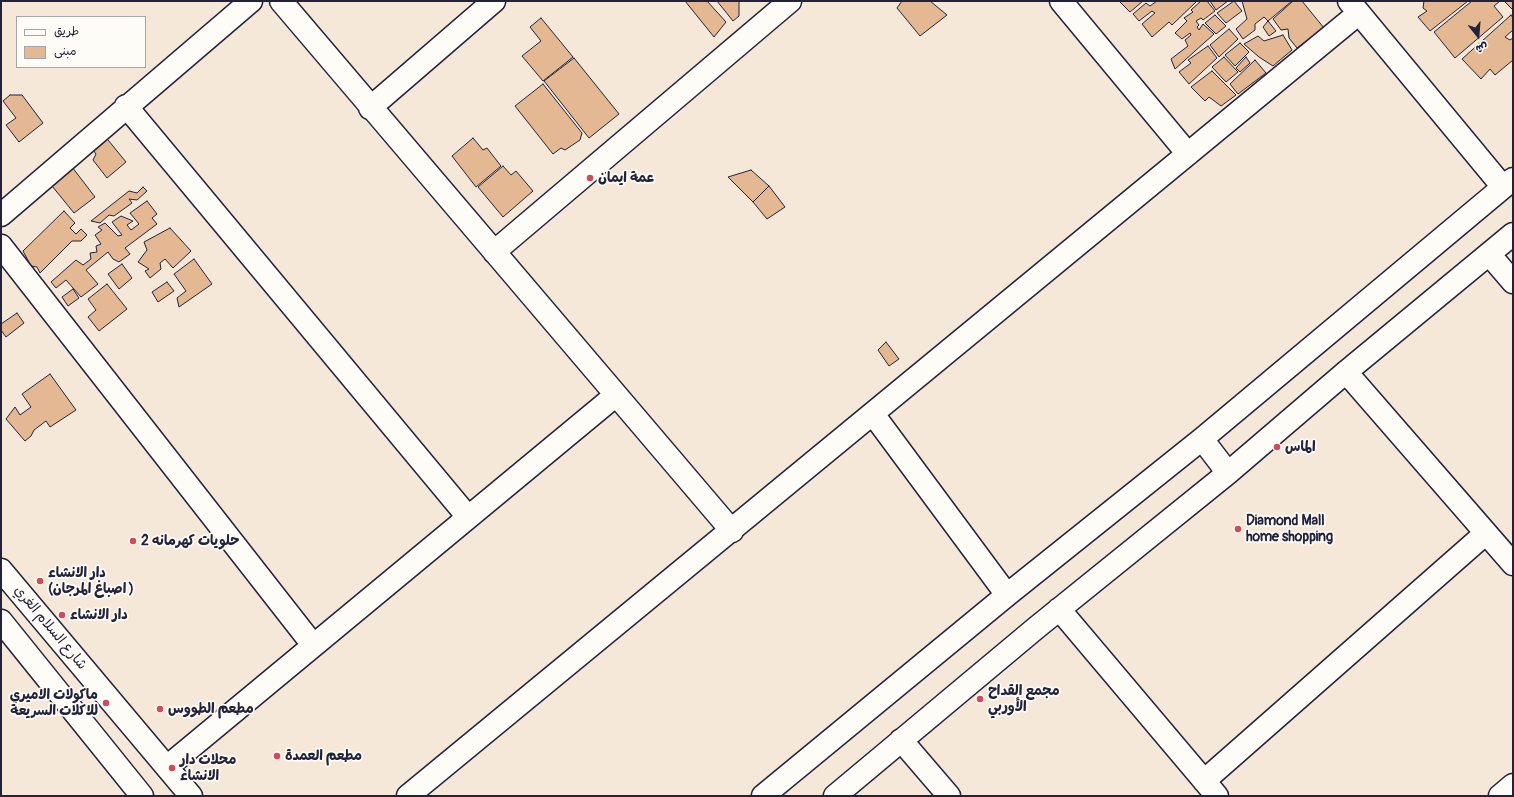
<!DOCTYPE html>
<html>
<head>
<meta charset="utf-8">
<style>
  body { margin:0 }
  #map { position:relative; width:1514px; height:797px; overflow:hidden; background:#f5e8d9; font-family:Pangolin,"Playpen Sans Arabic",sans-serif }
  canvas { display:block }
  .frame { position:absolute; inset:0; border:2px solid #22223b; pointer-events:none }
  .legend { position:absolute; left:16px; top:16px; width:130px; height:52px; box-sizing:border-box; background:#fdfcf7; border:1px solid #a5a5ac; margin:0; padding:5px 7px; list-style:none; font-size:12px; color:#22223b }
  .legend li { display:flex; align-items:center; gap:8px; height:20px }
  .legend b { width:20px; border:1px solid #a5a5ac }
  .north { position:absolute; left:1458px; top:16px; width:40px; height:40px; -webkit-text-stroke:3px #fdfcf7; paint-order:stroke; rotate:163deg; font-size:11px; font-weight:700; line-height:16px; text-align:center; color:#22223b }
  .north::after { content:''; display:block; margin:auto; width:14px; height:18px; background:#22223b; clip-path:polygon(50% 0,100% 100%,50% 72%,0 100%) }
</style>
</head>
<body>
<div id="map">
<canvas width="1514" height="797"></canvas>
<div class="frame"></div>
<ul class="legend">
<li><b style="height:5px;background:#fdfcf7"></b>طريق</li>
<li><b style="height:11px;background:#e3b893"></b>مبنى</li>
</ul>
<div class="north">ش</div>
</div>
<script>
const ctx = document.querySelector('canvas').getContext('2d');
ctx.lineJoin = 'round';
function fill(path, color) {
  ctx.fillStyle = color;
  ctx.fill(path, 'evenodd');
}
function shape(rows) {
  const path = new Path2D();
  for (const r of rows) {
    path.moveTo(r[0], r[1]);
    for (let i = 2; i < r.length; i += 2) path.lineTo(r[i], r[i + 1]);
  }
  return path;
}
function strokePath(path, color, width, dash) {
  ctx.strokeStyle = color;
  ctx.lineWidth = width;
  ctx.lineCap = dash ? 'butt' : 'round';
  ctx.setLineDash(dash || []);
  ctx.stroke(path);
}
function drawText(font, color, halo, rows, align = 'center') {
  ctx.font = font + ' Pangolin,"Playpen Sans Arabic",sans-serif';
  ctx.lineWidth = 3.5;
  ctx.setLineDash([]);
  ctx.textBaseline = 'middle';
  ctx.strokeStyle = halo;
  ctx.fillStyle = color;
  for (const [text, x, y, turn = 0] of rows) {
    ctx.save();
    ctx.translate(x, y);
    ctx.rotate((+turn || 0) * Math.PI / 180);
    ctx.textAlign = isNaN(turn) ? turn : align;
    if (halo) ctx.strokeText(text, 0, 0);
    ctx.fillText(text, 0, 0);
    ctx.restore();
  }
}
const building = shape([
  [685,1,707,1,726,22,714,37,685,1],
  [717,1,739,1,739,16,733,21,717,1],
  [902,1,930,1,947,15,920,36,897,8,902,1],
  [1119,1,1143,1,1130,12,1119,1],
  [1157,1,1197,1,1172,25,1169,22,1152,37,1142,24,1155,13,1152,11,1139,21,1133,14,1146,3,1150,6,1157,1],
  [1201,1,1207,1,1215,11,1203,20,1201,18,1196,21,1199,25,1197,27,1199,30,1203,24,1214,34,1175,69,1171,59,1188,46,1185,40,1191,35,1190,33,1182,39,1175,33,1187,21,1184,18,1193,12,1191,10,1201,1],
  [1210,1,1228,1,1216,10,1210,1],
  [1234,1,1242,11,1226,23,1217,13,1234,1],
  [1242,1,1292,1,1268,21,1264,17,1255,24,1255,30,1243,39,1236,29,1247,19,1242,1],
  [1293,1,1302,1,1324,28,1297,48,1289,38,1288,29,1281,30,1273,19,1293,1],
  [1424,1,1468,1,1430,31,1418,17,1427,11,1423,8,1424,1],
  [1472,1,1500,1,1494,6,1503,17,1455,58,1434,32,1472,1],
  [1504,1,1513,1,1513,8,1512,9,1504,1],
  [1215,15,1226,26,1216,34,1205,23,1215,15],
  [1511,15,1513,18,1513,30,1505,37,1510,40,1513,38,1513,60,1495,75,1490,69,1481,79,1462,59,1511,15],
  [541,18,573,57,543,81,522,56,541,41,530,27,541,18],
  [1268,21,1276,31,1269,36,1263,27,1268,21],
  [1229,29,1238,39,1219,57,1210,45,1229,29],
  [1283,35,1292,50,1273,66,1259,57,1244,44,1258,36,1264,41,1283,35],
  [1240,43,1249,52,1235,66,1225,55,1240,43],
  [1208,46,1217,58,1189,84,1179,72,1191,63,1188,60,1208,46],
  [1224,57,1238,72,1226,82,1212,67,1224,57],
  [1246,57,1250,63,1240,72,1236,68,1246,57],
  [574,58,619,114,589,138,544,81,574,58],
  [1255,60,1266,73,1238,94,1230,84,1255,60],
  [1212,71,1236,95,1221,106,1209,97,1205,101,1191,87,1212,71],
  [543,84,582,133,580,140,565,150,561,148,553,154,515,106,543,84],
  [10,95,22,95,43,123,19,142,6,125,16,118,3,101,10,95],
  [104,135,126,162,107,178,93,160,96,154,90,146,104,135],
  [473,138,483,150,487,148,501,166,476,187,452,156,473,138],
  [69,163,95,197,74,213,52,186,58,181,54,175,69,163],
  [503,166,511,175,516,171,533,191,503,217,478,187,503,166],
  [751,170,769,186,753,202,728,177,751,170],
  [769,186,785,207,767,219,753,202,769,186],
  [143,187,147,191,137,200,129,199,132,203,114,216,109,215,100,223,91,221,129,191,137,193,143,187],
  [147,201,157,214,152,218,157,224,125,248,130,254,119,262,113,259,108,252,86,270,98,284,81,297,66,280,56,288,51,282,76,260,83,265,91,259,90,253,97,252,96,246,101,244,95,235,102,230,98,227,105,223,118,236,122,235,112,222,121,216,133,221,127,225,131,230,139,224,130,213,147,201],
  [64,211,75,223,70,228,76,234,81,229,87,235,81,241,72,241,40,273,37,267,31,266,23,251,64,211],
  [170,228,191,251,173,268,165,259,160,263,161,269,150,278,145,271,149,269,138,262,147,250,144,242,170,228],
  [194,259,212,284,179,307,177,298,186,291,174,274,194,259],
  [122,264,132,278,119,289,108,274,122,264],
  [167,282,174,291,158,302,152,292,167,282],
  [107,284,127,309,99,331,88,317,96,310,88,299,107,284],
  [73,289,79,298,68,306,62,297,73,289],
  [17,313,24,323,6,337,1,330,1,324,17,313],
  [886,342,899,359,889,366,878,350,886,342],
  [50,374,76,410,50,427,46,421,34,430,31,436,25,441,6,419,15,407,20,415,31,407,22,394,50,374]
]);
fill(building, '#e3b893');
strokePath(building, '#22223b', 1);
const minor = shape([
  [281,1,732,531],
  [1061,1,1188,154],
  [1349,1,1503,187],
  [126,106,468,517],
  [370,108,494,1],
  [1,215,251,1],
  [1,246,313,645],
  [494,252,790,1],
  [1489,254,1513,282],
  [1346,372,1513,564],
  [873,414,1007,595],
  [1202,439,1228,473],
  [1059,609,1217,796],
  [901,740,949,796],
  [167,767,616,395],
  [1204,781,1486,533],
  [408,796,1359,13],
  [763,796,1007,595,1202,439,1513,179],
  [835,796,1036,628,1228,473,1346,372,1513,234],
  [1500,796,1513,785]
]);
const major = shape([
  [1,570,191,796],
  [1,621,142,796]
]);
strokePath(minor, '#22223b', 25);
strokePath(major, '#22223b', 25);
strokePath(minor, '#fdfcf7', 22);
strokePath(major, '#fdfcf7', 22);
for (const [x, y, r, color] of [
  [590,178,4,"#d1495b"],
  [1277,447,4,"#d1495b"],
  [1238,529,4,"#d1495b"],
  [133,541,4,"#d1495b"],
  [40,581,4,"#d1495b"],
  [62,615,4,"#d1495b"],
  [980,699,4,"#d1495b"],
  [106,703,4,"#d1495b"],
  [160,709,4,"#d1495b"],
  [277,756,4,"#d1495b"],
  [172,768,4,"#d1495b"]
]) {
  const dot = new Path2D();
  dot.arc(x, y, r, 0, 2 * Math.PI);
  ctx.fillStyle = color;
  ctx.fill(dot);
  strokePath(dot, '#fdfcf7', 1.5);
}
drawText('bold 14px', '#22223b', '#fdfcf7', [
  ["عمة ايمان",598,178],
  ["الماس",1285,447],
  ["Diamond Mall",1246,521],
  ["home shopping",1246,537],
  ["حلويات كهرمانه 2",141,541],
  ["دار الانشاء",48,573],
  ["(اصباغ المرجان )",48,589],
  ["دار الانشاء",70,615],
  ["مجمع القداح",988,691],
  ["الأوربي",988,707],
  ["ماكولات الاميري",98,695,"right"],
  ["للاكلات السريعة",98,711,"right"],
  ["مطعم الطووس",168,709],
  ["مطعم العمدة",285,756],
  ["محلات دار",180,760],
  ["الانشاء",180,776]
], 'left');
drawText('14px', '#22223b', '#fdfcf7', [
  ["شارع السلام الغري",50,628,50]
]);
</script>
</body>
</html>
